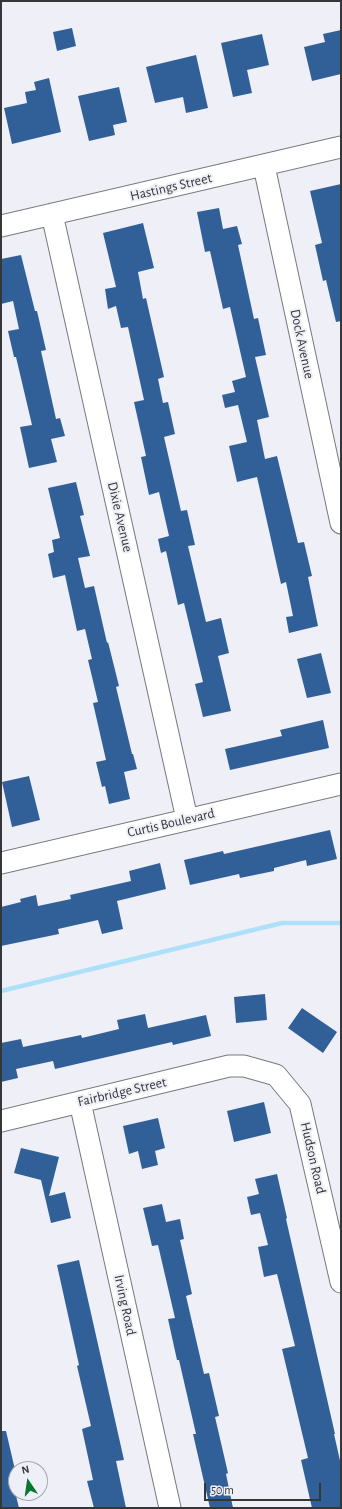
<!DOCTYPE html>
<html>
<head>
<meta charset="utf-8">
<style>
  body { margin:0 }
  #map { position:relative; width:342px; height:1509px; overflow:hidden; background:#eff0f7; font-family:"Alegreya Sans",sans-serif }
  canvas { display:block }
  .frame { position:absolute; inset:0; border:2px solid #353638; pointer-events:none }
  .north { position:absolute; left:8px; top:1461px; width:40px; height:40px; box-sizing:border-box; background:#eff0f7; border:1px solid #a5a6ab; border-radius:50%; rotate:347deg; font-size:11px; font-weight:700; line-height:16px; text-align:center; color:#353638 }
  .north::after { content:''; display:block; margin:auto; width:14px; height:18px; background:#03782e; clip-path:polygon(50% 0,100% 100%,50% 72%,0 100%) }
  .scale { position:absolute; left:204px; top:1483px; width:117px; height:18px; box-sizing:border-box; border:2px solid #353638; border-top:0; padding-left:5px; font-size:12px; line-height:14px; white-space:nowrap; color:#353638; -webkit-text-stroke:3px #eff0f7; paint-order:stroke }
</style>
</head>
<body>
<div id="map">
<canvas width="342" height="1509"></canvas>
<div class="frame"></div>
<div class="north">N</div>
<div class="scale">50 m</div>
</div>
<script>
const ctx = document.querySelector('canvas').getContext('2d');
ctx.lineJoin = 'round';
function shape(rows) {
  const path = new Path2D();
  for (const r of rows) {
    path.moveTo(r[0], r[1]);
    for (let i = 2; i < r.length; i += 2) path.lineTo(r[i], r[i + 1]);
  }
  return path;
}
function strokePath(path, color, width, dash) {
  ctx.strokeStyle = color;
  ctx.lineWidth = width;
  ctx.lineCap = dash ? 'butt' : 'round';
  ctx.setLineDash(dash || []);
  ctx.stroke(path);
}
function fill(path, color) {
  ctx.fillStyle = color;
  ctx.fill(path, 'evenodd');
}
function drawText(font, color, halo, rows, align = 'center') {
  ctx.font = font + ' "Alegreya Sans",sans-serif';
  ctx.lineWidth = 4;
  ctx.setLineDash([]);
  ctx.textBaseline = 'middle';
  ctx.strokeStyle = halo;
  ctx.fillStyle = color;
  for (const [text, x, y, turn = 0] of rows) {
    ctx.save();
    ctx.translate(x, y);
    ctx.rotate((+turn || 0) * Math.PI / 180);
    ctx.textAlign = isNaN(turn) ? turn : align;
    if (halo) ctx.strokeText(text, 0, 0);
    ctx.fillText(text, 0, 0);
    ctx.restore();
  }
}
strokePath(shape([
  [1,991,282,923,341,923]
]), '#aee1f9', 4.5);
fill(shape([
  [72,28,76,46,57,51,53,32],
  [341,30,341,74,312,81,304,47,325,42,323,34],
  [262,34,269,65,247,70,252,93,233,97,221,43],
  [196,55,208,108,186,113,183,97,155,103,146,67],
  [49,78,61,132,12,144,4,108,27,103,25,92,36,90,34,82],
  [119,87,127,122,113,125,115,135,89,141,78,96],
  [341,184,341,321,336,322,326,280,323,281,315,245,322,243,310,191],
  [219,208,223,229,237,226,242,244,238,245,254,319,258,318,266,355,255,357,269,417,257,420,265,459,277,456,298,543,304,542,312,576,308,577,318,626,289,633,286,617,293,616,286,582,281,584,257,477,237,482,229,446,247,442,238,405,225,408,222,395,235,392,232,381,246,377,230,307,223,309,210,251,205,252,197,212],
  [143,223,154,268,138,272,143,299,146,298,164,377,158,379,163,403,168,402,175,434,164,437,181,511,187,510,195,545,188,546,206,622,221,618,229,653,218,656,231,711,203,717,195,684,203,682,184,603,178,605,166,551,161,553,158,539,169,536,159,492,149,495,141,457,146,456,134,402,144,400,128,327,121,328,116,306,108,309,105,289,116,287,103,233],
  [21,255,35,311,37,311,46,350,41,351,56,419,60,418,65,436,51,439,57,462,29,468,20,427,32,425,16,357,14,357,8,331,19,329,13,301,1,304,1,259],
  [76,482,84,515,80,516,90,556,78,558,85,588,94,586,107,643,108,642,119,686,116,687,132,754,133,754,137,769,124,772,130,799,109,804,105,786,102,787,96,762,106,760,93,703,98,702,88,660,92,659,85,629,77,631,65,575,53,578,48,554,54,552,52,540,60,538,48,488],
  [321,653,331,693,307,698,297,659],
  [323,720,329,748,230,770,225,749,282,736,280,730],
  [29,776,40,820,12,827,2,782],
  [330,830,337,859,307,866,306,860,274,868,274,871,240,878,239,874,190,885,184,860,223,851,224,854],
  [160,863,166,889,117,901,123,929,102,934,98,920,58,929,59,934,1,946,1,907,21,902,20,899,36,895,38,906,71,899,70,895,131,881,129,871],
  [265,994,267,1020,236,1023,234,997],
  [302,1008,337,1032,323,1053,288,1028],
  [145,1014,148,1028,206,1015,211,1036,173,1045,172,1042,55,1069,53,1061,16,1069,18,1078,1,1082,1,1043,21,1039,23,1047,81,1035,82,1038,119,1029,117,1020],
  [264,1102,271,1133,234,1142,227,1111],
  [158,1118,165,1148,155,1151,158,1165,142,1169,138,1151,129,1154,123,1126],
  [21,1148,59,1157,49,1196,65,1192,71,1218,51,1223,41,1180,14,1173],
  [277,1174,287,1218,286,1219,335,1434,334,1434,341,1465,341,1508,312,1508,301,1460,308,1458,282,1349,295,1346,277,1274,264,1277,258,1247,268,1245,260,1213,251,1215,247,1197,259,1194,255,1179],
  [162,1204,166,1222,180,1219,184,1239,180,1240,192,1294,186,1296,204,1374,209,1373,219,1416,215,1417,228,1473,226,1474,233,1508,210,1508,193,1434,196,1434,179,1360,177,1360,168,1319,175,1318,158,1245,152,1246,143,1208],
  [79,1260,124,1460,116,1461,126,1508,94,1508,87,1481,93,1480,82,1429,91,1426,77,1366,79,1365,57,1265],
  [1,1431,6,1431,16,1474,16,1482,13,1483,19,1508,1,1508]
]), '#316098');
const minor = shape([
  [264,166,341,523],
  [52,214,187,819],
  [1,226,341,147],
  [1,863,341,784],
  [80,1102,170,1508],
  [1,1121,229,1066,244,1066,276,1075,300,1104,341,1282]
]);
strokePath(minor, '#78787e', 23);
strokePath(minor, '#fff', 21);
drawText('14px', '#353638', '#eff0f7', [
  ["Hastings Street",171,187,-13],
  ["Dock Avenue",302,344,78],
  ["Dixie Avenue",120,517,77],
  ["Curtis Boulevard",171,823,-13],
  ["Fairbridge Street",122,1092,-13],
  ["Hudson Road",313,1158,77],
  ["Irving Road",125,1305,78]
]);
</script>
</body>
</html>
